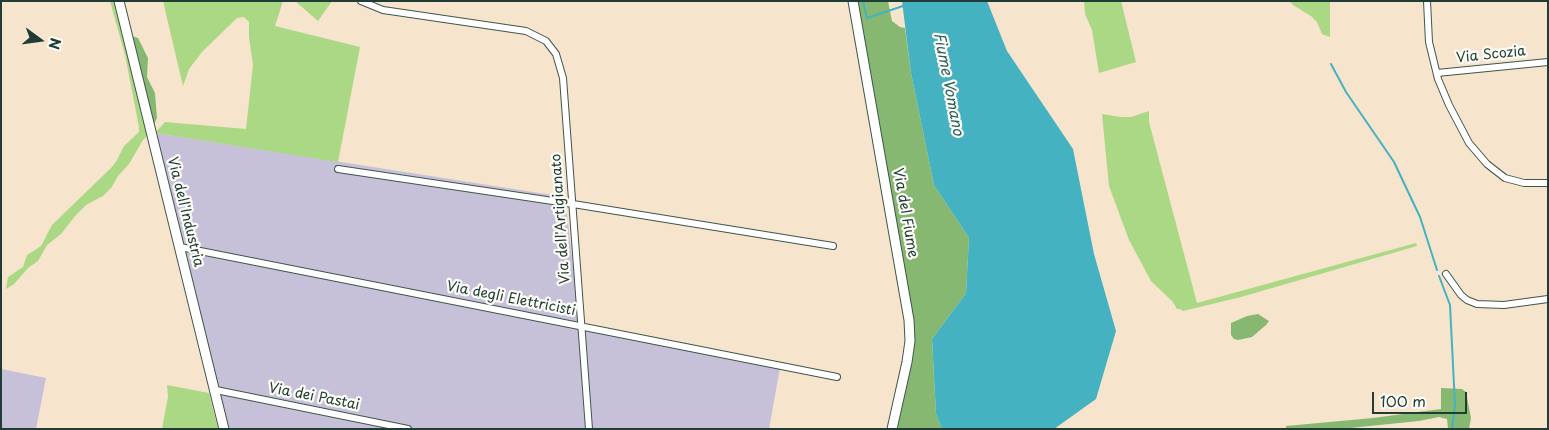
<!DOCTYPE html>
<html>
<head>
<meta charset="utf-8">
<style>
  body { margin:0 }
  #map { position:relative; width:1549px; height:430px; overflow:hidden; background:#f6e4cd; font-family:"Playpen Sans",sans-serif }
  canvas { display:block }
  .frame { position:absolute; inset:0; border:2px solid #1f3d34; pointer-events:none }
  .north { position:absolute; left:15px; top:15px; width:50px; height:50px; -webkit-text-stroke:4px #fdfcf7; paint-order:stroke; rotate:104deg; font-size:14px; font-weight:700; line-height:20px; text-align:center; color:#1f3d34 }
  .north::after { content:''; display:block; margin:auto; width:18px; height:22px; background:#1f3d34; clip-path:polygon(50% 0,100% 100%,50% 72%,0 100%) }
  .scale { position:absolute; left:1372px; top:392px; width:95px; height:22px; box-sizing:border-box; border:2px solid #1f3d34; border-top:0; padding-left:6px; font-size:15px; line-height:18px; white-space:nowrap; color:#1f3d34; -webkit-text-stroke:4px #fdfcf7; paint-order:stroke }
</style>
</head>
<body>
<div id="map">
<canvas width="1549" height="430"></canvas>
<div class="frame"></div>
<div class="north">N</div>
<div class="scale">100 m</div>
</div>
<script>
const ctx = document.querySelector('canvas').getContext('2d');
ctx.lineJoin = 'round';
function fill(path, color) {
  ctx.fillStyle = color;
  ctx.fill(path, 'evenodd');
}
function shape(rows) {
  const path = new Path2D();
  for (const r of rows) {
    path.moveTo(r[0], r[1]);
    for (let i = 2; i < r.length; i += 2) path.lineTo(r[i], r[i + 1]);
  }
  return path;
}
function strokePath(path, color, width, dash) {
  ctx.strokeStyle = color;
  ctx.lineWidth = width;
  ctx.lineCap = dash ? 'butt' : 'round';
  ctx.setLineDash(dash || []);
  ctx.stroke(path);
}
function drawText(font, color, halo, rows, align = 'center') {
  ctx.font = font + ' "Playpen Sans",sans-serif';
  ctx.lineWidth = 4.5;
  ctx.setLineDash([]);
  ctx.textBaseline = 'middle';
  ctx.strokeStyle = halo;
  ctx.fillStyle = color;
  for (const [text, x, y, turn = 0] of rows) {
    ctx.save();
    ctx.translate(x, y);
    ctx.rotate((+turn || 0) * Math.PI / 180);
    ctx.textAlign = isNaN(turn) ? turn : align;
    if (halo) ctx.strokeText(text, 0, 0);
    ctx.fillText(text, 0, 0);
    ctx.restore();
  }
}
fill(shape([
  [155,133,565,197,580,327,780,368,769,429,225,429],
  [1,369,46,378,36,429,1,429]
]), '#c7c0d9');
fill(shape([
  [110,1,115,1,148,135,143,140,129,164,118,176,111,188,103,196,86,205,75,216,61,234,47,245,38,261,28,268,14,284,6,289,8,277,23,267,27,255,41,246,52,225,112,167,117,160,124,146,139,132,139,127,125,55],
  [163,1,283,1,275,26,360,47,338,162,155,133,165,122,246,129,253,65,249,37,249,22,244,17,237,18,202,52,189,69,183,86],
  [295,1,332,1,318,21],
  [1084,1,1121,1,1136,62,1099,73,1092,30,1085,14],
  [1289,1,1330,1,1330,37,1322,34,1317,22,1311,16,1293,5],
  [1149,111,1149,122,1197,303,1416,243,1417,246,1241,297,1183,311,1180,309,1177,309,1173,302,1151,281,1129,240,1109,186,1102,114,1120,117,1131,117],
  [167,385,209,393,218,429,162,429,168,397]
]), '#aad885');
fill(shape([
  [855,1,888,1,892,21,900,27,905,28,911,73,934,185,969,238,966,293,932,339,936,414,942,429,896,429,911,316,904,263],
  [131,36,138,38,148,58,147,77,155,93,157,118,154,124],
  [1258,314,1269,321,1266,325,1252,337,1238,340,1234,339,1231,335,1231,323,1247,316],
  [1441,388,1462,389,1466,392,1471,418,1469,429,1448,429,1447,419,1439,417,1419,421,1340,429,1286,429,1286,426,1373,418,1441,409]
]), '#87b872');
fill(shape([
  [902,1,987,1,1007,51,1073,149,1094,254,1116,331,1096,399,1054,429,942,429,936,414,932,339,966,293,969,238,934,185,911,73]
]), '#44b2c1');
strokePath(shape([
  [863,1,867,18,903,6],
  [1331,64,1346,92,1394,162,1420,217,1437,270],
  [1439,276,1450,305,1455,405,1452,429]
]), '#44b2c1', 2);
const street = shape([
  [361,1,383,10,526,31,546,41,556,54,563,78,589,429],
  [1427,1,1429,42,1438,79,1449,105,1469,143,1487,164,1505,178,1524,183,1548,183],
  [1437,73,1548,62],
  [338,169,573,204,833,246],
  [180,247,837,377],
  [1446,274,1461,295,1467,300,1477,304,1504,305,1548,299],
  [216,390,408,429]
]);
const secondary = shape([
  [119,1,224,429],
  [853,1,909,320,910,341,907,362,892,429]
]);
strokePath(street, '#3f564b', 8);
strokePath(secondary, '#3f564b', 11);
strokePath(street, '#fff', 6);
strokePath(secondary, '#fff', 9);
drawText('14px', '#1f3d34', '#fdfcf7', [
  ["Via Scozia",1491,55,-6],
  ["Via dell'Industria",185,212,76],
  ["Via del Fiume",905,213,80],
  ["Via dell'Artigianato",561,219,-94],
  ["Via degli Elettricisti",511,299,11],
  ["Via dei Pastai",314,397,11]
]);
drawText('italic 15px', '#2a605e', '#fdfcf7', [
  ["Fiume Vomano",948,84,79]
]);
</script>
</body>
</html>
